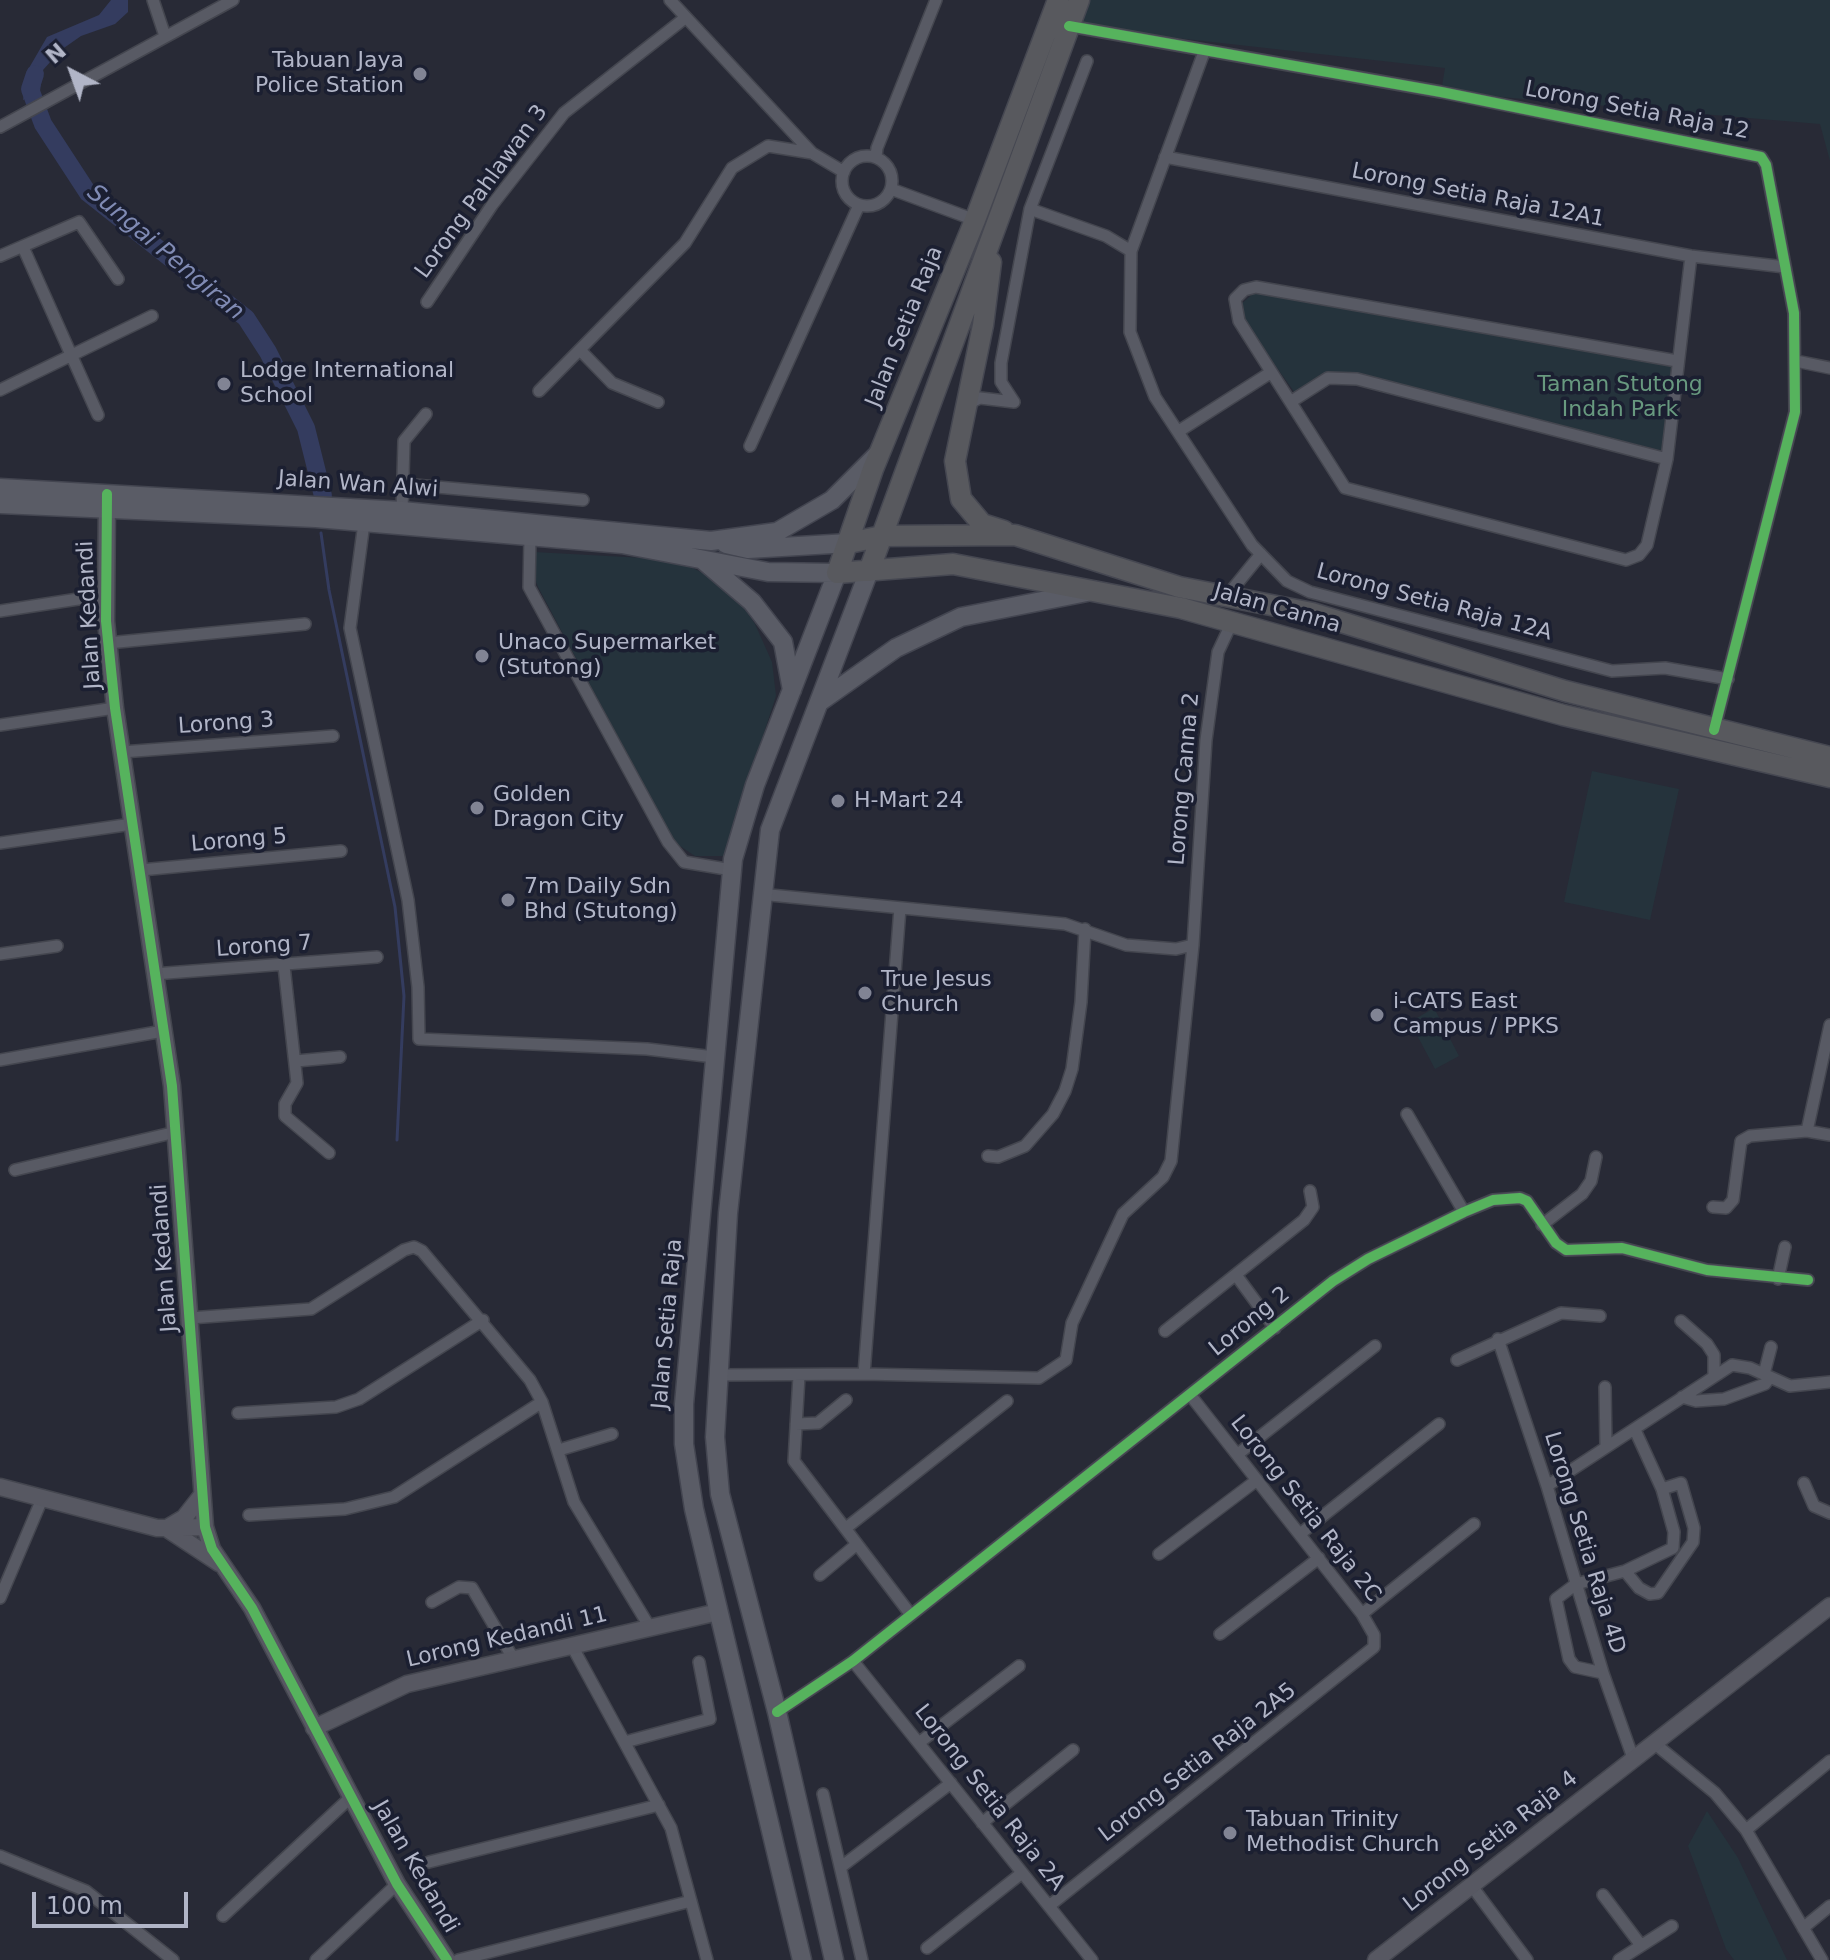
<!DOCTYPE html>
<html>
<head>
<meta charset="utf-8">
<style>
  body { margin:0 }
  #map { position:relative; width:1830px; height:1960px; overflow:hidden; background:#282a36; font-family:"DejaVu Sans",sans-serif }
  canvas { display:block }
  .north { position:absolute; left:32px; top:32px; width:80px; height:80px; -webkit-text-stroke:6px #1b1f31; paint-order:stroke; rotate:319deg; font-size:22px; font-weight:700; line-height:32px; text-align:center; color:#b1b5c7 }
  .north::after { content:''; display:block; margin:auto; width:28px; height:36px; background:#b1b5c7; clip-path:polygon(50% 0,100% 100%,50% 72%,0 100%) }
  .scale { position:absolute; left:32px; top:1892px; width:156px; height:36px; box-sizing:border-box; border:4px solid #b1b5c7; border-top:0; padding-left:10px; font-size:24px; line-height:28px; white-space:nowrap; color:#b1b5c7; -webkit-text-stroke:6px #1b1f31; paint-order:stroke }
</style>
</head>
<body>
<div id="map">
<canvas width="1830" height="1960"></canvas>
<div class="north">N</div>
<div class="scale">100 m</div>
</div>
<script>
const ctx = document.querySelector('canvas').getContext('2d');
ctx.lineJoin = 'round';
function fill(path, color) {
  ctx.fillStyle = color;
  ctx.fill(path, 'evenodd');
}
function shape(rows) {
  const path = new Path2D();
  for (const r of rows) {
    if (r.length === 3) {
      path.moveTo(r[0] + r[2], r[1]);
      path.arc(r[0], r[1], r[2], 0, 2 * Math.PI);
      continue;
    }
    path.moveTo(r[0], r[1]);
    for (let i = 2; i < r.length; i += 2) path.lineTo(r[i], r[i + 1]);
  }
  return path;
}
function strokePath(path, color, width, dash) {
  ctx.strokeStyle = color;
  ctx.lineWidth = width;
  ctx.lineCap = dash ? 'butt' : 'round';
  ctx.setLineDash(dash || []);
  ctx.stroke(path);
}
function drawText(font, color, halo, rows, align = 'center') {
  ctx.font = font + ' "DejaVu Sans",sans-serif';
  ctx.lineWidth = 7;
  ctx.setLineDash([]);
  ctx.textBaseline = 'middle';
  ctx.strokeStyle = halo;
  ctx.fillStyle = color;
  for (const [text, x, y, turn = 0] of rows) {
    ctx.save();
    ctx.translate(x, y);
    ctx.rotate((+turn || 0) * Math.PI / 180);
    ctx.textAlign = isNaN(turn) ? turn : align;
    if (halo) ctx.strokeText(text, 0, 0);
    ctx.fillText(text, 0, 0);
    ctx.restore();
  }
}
fill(shape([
  [1079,0,1830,0,1830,161,1820,124,1441,92,1445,68,1069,26],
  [1255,292,1589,348,1672,366,1664,451,1379,383,1328,377,1295,393,1244,322,1240,305],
  [534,552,644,558,691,567,712,578,743,606,755,624,772,662,776,696,724,856,695,856,674,842,538,587,533,574],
  [1592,771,1679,789,1650,920,1564,902],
  [1434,1008,1459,1056,1435,1069,1410,1022],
  [1707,1811,1738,1858,1787,1960,1734,1960,1726,1949,1688,1846]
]), '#25333c');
fill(shape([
  [111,0,128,0,128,12,115,24,81,36,61,50,43,70,40,91,23,100,29,68,47,37,99,15]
]), '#343c5f');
strokePath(shape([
  [321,533,329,590,395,907,404,996,397,1140]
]), '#343c5f', 3);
strokePath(shape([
  [35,74,30,89,43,124,88,193,246,318,268,352,306,428,323,496]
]), '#343c5f', 18);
const street = shape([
  [153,0,165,36],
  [670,0,812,153,844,172],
  [1069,26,1441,92,1761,157,1766,165,1794,313,1795,412,1714,730],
  [1204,52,1131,251,1130,332,1155,397,1252,545,1287,581,1310,592,1612,671,1665,668,1728,679],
  [0,127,233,0],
  [867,181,25],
  [876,157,877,148,936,0],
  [1165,157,1691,256,1785,267],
  [891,189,975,220],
  [1030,209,1106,236,1131,251],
  [23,247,98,415],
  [0,256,79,222,118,279],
  [427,302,492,205,564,113,685,18],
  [580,350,612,383,658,402],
  [1677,361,1256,287,1244,290,1235,299,1239,321,1345,488,1626,560,1639,555,1647,545,1667,459,1691,256],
  [1796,361,1830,368],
  [0,390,152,316],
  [539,391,685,243,732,168,768,146,812,153],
  [1292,401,1328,378,1357,379,1667,459],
  [1014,402,1001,382,1001,363,1030,209,1087,61],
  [967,404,980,398,1014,402],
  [1179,431,1270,373],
  [750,446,859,205],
  [403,484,583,500],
  [402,511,404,441,426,414],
  [364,523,350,628,408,900,418,987,419,1039,647,1049,714,1057],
  [530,537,529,587,668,842,684,862,732,870],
  [1227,596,1261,554],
  [0,611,104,595],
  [108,643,305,624],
  [0,725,115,708],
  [122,752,333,736],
  [0,843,132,824],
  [141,870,341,851],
  [760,894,1065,924,1126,945,1176,949,1193,945],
  [0,954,57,946],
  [284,966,297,1083,285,1104,285,1116,329,1153],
  [154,974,377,957],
  [0,1060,163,1031],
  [296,1061,340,1057],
  [1407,1114,1464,1212],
  [1807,1131,1830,1025],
  [988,1156,998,1157,1025,1146,1053,1114,1065,1091,1072,1069,1081,1002,1085,929],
  [15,1170,176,1132],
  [1713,1207,1726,1208,1733,1200,1741,1141,1750,1136,1807,1131,1830,1135],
  [1542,1225,1582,1194,1591,1181,1596,1157],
  [1236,1275,1275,1328],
  [1778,1279,1785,1247],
  [190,1318,311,1309,404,1250,414,1247,422,1251,530,1380,542,1402,574,1502,649,1626],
  [1681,1321,1707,1344,1714,1355,1714,1374],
  [1165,1331,1304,1220,1313,1207,1310,1191],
  [1498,1339,1547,1486,1603,1673,1633,1758],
  [1457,1360,1561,1313,1600,1316],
  [864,1374,900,908],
  [1764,1374,1771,1347],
  [718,1375,864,1374,1039,1378,1066,1360,1072,1323,1123,1214,1163,1177,1171,1161,1193,945,1206,740,1218,652,1233,620],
  [799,1376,794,1461,911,1615],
  [1605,1387,1606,1447],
  [1682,1397,1696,1401,1724,1399,1765,1384,1770,1377],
  [238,1413,336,1407,359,1399,483,1320],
  [796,1424,818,1423,846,1400],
  [559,1450,612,1434],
  [1238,1454,1375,1346],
  [1804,1483,1814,1506,1830,1513],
  [1547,1486,1732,1365,1750,1368,1790,1386,1830,1382],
  [249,1515,345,1509,394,1497,542,1402],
  [846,1528,1007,1401],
  [1300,1534,1439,1424],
  [1159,1554,1257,1480],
  [1625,1571,1639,1588,1650,1594,1658,1593,1693,1542,1694,1528,1681,1483,1662,1489],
  [820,1575,857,1544],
  [0,1598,42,1499],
  [432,1602,459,1587,472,1588,513,1658],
  [1362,1614,1474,1524],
  [1220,1634,1319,1558],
  [572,1646,671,1828,707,1960],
  [853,1661,1092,1960],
  [1603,1673,1575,1667,1569,1659,1556,1599,1576,1584,1625,1571,1673,1548,1674,1532,1662,1489,1635,1430],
  [777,1712,853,1661,1333,1281,1368,1259,1464,1212,1493,1200,1520,1198,1527,1201,1556,1243,1566,1250,1622,1248,1707,1270,1808,1280],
  [625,1742,710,1719,699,1662],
  [920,1742,1019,1666],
  [1654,1743,1715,1793,1746,1830,1822,1960],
  [823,1794,862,1960],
  [982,1823,1073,1750],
  [1746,1830,1830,1761],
  [0,1856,86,1891,173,1960],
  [429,1862,659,1805],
  [841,1867,951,1783],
  [1471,1885,1527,1960],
  [1603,1895,1640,1944],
  [1049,1906,1374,1647,1374,1635,1362,1614,1191,1396],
  [223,1916,351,1797],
  [1803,1928,1830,1906],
  [927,1948,1022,1873],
  [316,1960,397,1884],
  [458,1960,691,1901],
  [1619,1960,1672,1926]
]);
const secondary = shape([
  [107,496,106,621,115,708,172,1086,205,1527,212,1549,252,1608,397,1884,447,1960],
  [0,1487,157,1528,205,1527],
  [167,1528,184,1518,202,1495],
  [169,1530,219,1563],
  [314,1728,407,1684,718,1612],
  [1376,1960,1830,1606]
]);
const primary = shape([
  [0,488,402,511,711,541,777,532,832,500,878,454],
  [0,504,316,518,622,544,768,572,837,573,755,785,733,859,684,1404,684,1444,694,1509,802,1960],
  [726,544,748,549,849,543],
  [704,561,752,602,783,642,792,690],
  [821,701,896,648,961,617,1087,592],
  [834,1960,777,1712,720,1494,715,1437,728,1213,770,830,869,571]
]);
const highway = shape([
  [1058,0,975,220,873,469,837,573,953,564,1181,608,1563,715,1830,777],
  [991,262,983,325,955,461,961,499,982,524,1004,531],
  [849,543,882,536,1015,535,1179,587,1312,613,1565,691,1830,757],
  [869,571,1079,0]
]);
strokePath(street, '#44464f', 14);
strokePath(secondary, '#44464f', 19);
strokePath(primary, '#434550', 21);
strokePath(highway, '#454751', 23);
strokePath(street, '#585a64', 11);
strokePath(secondary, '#575862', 16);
strokePath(primary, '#5a5c66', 18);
strokePath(highway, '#58595e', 20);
strokePath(shape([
  [1069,26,1441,92,1761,157,1766,165,1794,313,1795,412,1714,730],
  [107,494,106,621,115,708,172,1086,205,1527,212,1549,252,1608,397,1884,447,1960],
  [777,1712,853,1661,1333,1281,1368,1259,1464,1212,1493,1200,1520,1198,1527,1201,1556,1243,1566,1250,1622,1248,1707,1270,1808,1280]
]), '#56b35d', 10);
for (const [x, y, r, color] of [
  [420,74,8,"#818494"],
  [224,384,8,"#818494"],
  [482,656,8,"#818494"],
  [838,801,8,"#818494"],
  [477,808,8,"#818494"],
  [508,900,8,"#818494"],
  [865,993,8,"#818494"],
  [1377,1015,8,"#818494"],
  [1230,1833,8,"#818494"]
]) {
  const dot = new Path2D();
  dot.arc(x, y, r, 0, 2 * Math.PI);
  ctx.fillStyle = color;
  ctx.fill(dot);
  strokePath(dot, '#1b1f31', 3);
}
drawText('22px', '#b1b5c7', '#1b1f31', [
  ["Tabuan Jaya",404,61,"right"],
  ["Police Station",404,86,"right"],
  ["Lodge International",240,371],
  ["School",240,396],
  ["Unaco Supermarket",498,643],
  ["(Stutong)",498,668],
  ["Golden",493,795],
  ["Dragon City",493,820],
  ["H-Mart 24",854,801],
  ["7m Daily Sdn",524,887],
  ["Bhd (Stutong)",524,912],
  ["True Jesus",881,980],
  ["Church",881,1005],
  ["i-CATS East",1393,1002],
  ["Campus / PPKS",1393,1027],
  ["Tabuan Trinity",1246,1820],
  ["Methodist Church",1246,1845]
], 'left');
drawText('22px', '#b1b5c7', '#1b1f31', [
  ["Lorong Setia Raja 12",1637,111,11],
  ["Lorong Pahlawan 3",482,192,-54],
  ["Lorong Setia Raja 12A1",1478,196,11],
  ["Jalan Setia Raja",905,327,-68],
  ["Jalan Wan Alwi",358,485,4],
  ["Lorong Setia Raja 12A",1434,603,15],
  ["Jalan Canna",1277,609,16],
  ["Jalan Kedandi",90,615,-93],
  ["Lorong 3",226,724,-4],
  ["Lorong Canna 2",1185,779,-85],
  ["Lorong 5",239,841,-5],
  ["Lorong 7",264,947,-4],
  ["Jalan Kedandi",165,1258,-94],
  ["Lorong 2",1250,1322,-39],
  ["Jalan Setia Raja",668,1324,-85],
  ["Lorong Setia Raja 2C",1305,1509,52],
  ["Lorong Setia Raja 4D",1584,1543,73],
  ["Lorong Kedandi 11",507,1638,-13],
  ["Lorong Setia Raja 2A5",1198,1763,-38],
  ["Lorong Setia Raja 2A",989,1798,52],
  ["Lorong Setia Raja 4",1491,1842,-38],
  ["Jalan Kedandi",415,1867,60]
]);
drawText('22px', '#68997f', '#1b1f31', [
  ["Taman Stutong",1620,385],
  ["Indah Park",1620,410]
]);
drawText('italic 24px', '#808bb4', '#1b1f31', [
  ["Sungai Pengiran",165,253,40]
]);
</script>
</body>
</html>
